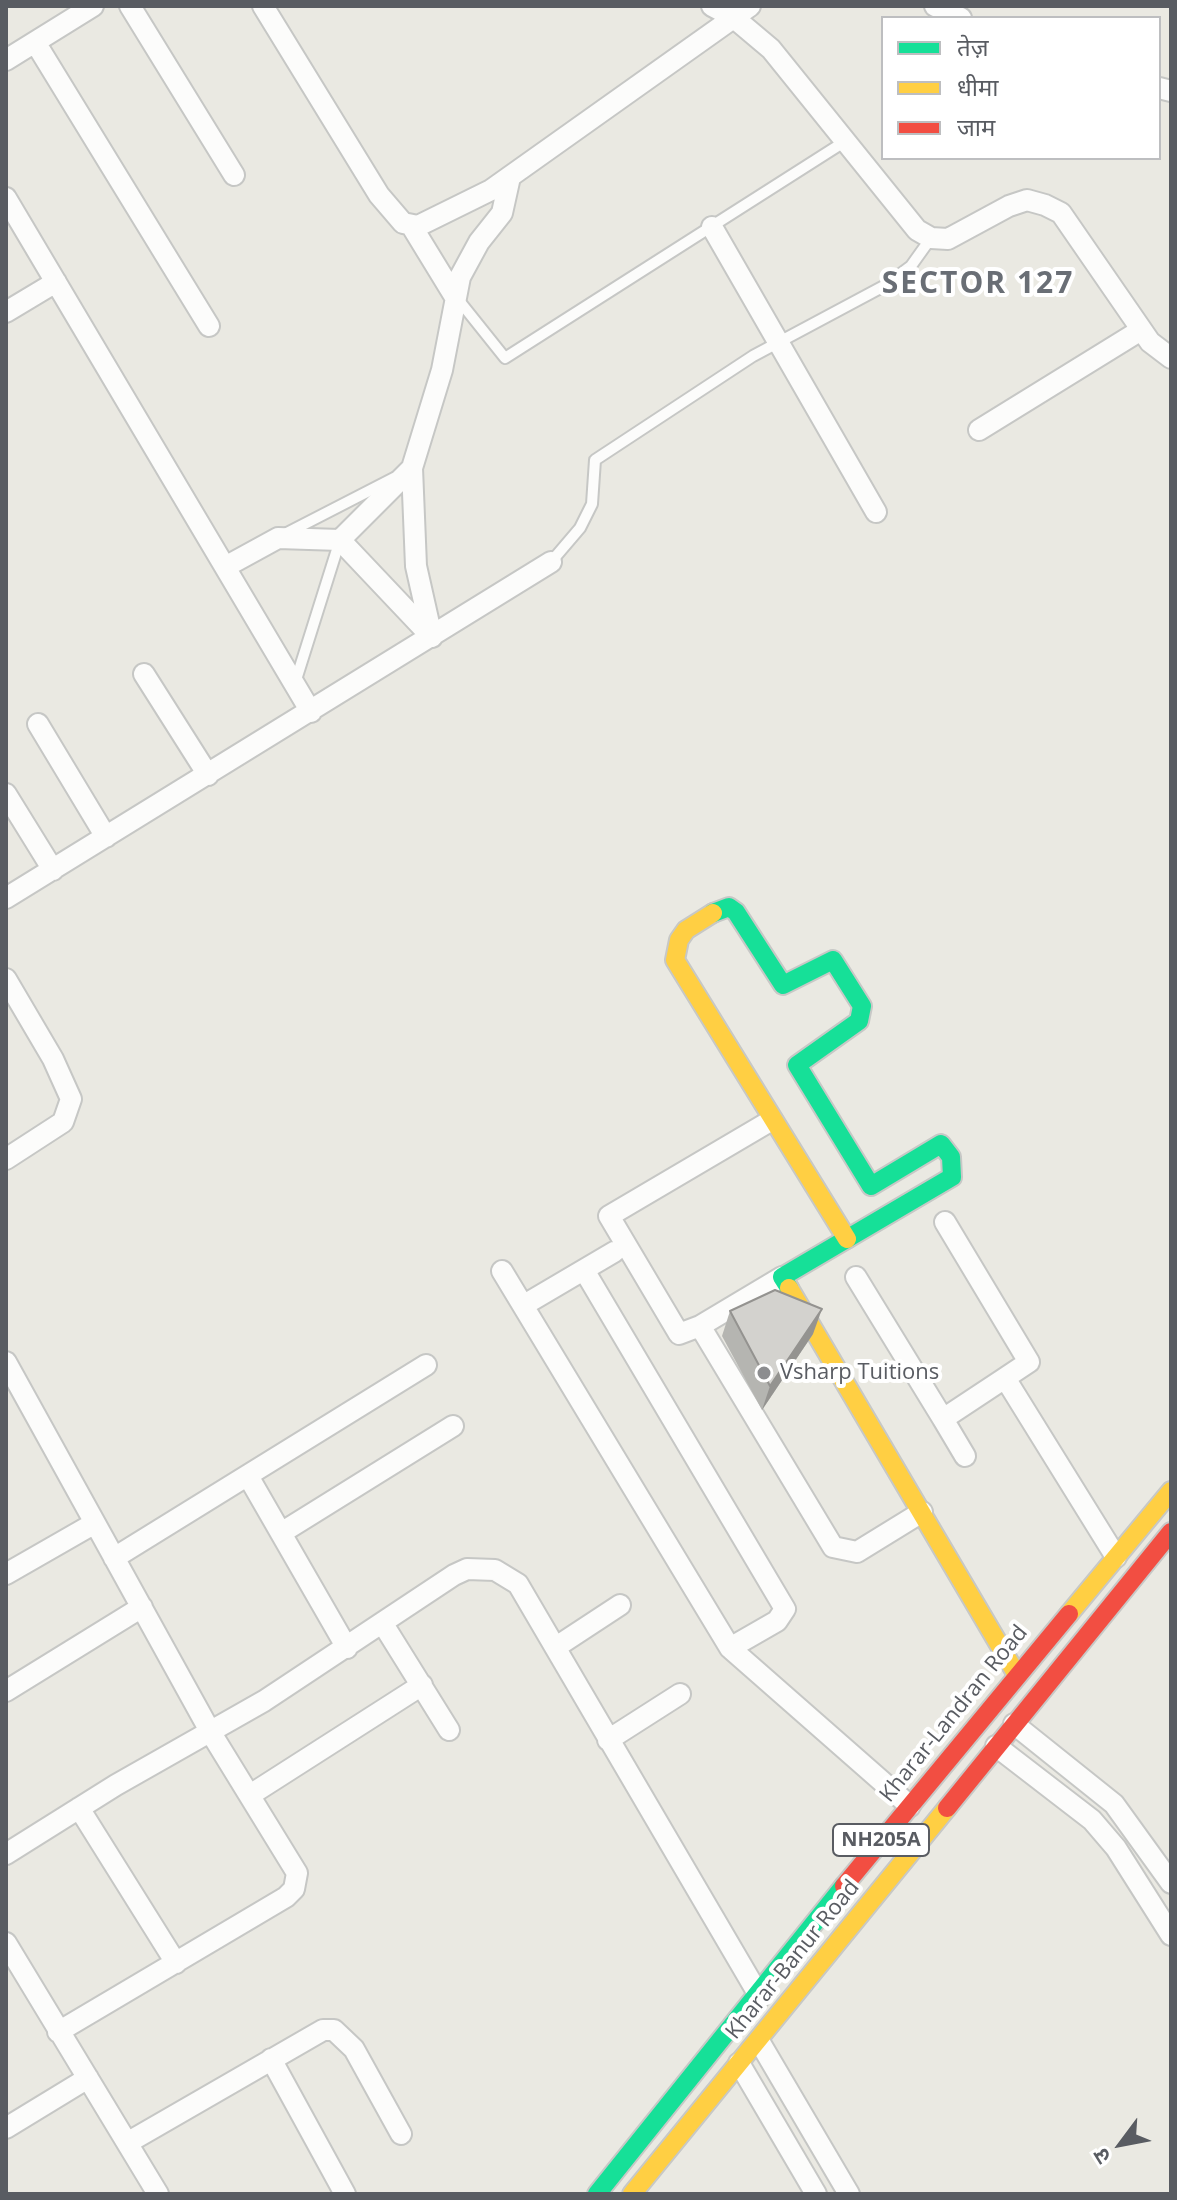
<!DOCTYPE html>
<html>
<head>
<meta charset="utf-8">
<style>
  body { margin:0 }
  #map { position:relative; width:1177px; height:2200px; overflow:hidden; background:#eae9e2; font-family:"Open Sans","Noto Sans Devanagari",sans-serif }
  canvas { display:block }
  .frame { position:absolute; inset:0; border:8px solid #595c62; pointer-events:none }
  .legend { position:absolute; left:881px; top:16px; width:280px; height:144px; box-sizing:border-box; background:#fff; border:2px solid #bdbec0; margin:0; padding:10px 14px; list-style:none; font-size:24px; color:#595c62 }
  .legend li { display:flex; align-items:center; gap:16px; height:40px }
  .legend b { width:40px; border:2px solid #bdbec0 }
  .north { position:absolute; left:1081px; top:2104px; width:80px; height:80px; -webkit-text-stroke:6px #fff; paint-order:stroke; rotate:238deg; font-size:22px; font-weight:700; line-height:32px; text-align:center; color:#595c62 }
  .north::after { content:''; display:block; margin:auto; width:28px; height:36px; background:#595c62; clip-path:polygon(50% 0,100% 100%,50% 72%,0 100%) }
</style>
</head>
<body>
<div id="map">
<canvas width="1177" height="2200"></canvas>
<div class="frame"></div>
<ul class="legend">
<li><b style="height:10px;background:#16e098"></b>तेज़</li>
<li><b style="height:10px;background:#ffcf43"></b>धीमा</li>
<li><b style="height:10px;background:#f24e42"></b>जाम</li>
</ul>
<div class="north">उ</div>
</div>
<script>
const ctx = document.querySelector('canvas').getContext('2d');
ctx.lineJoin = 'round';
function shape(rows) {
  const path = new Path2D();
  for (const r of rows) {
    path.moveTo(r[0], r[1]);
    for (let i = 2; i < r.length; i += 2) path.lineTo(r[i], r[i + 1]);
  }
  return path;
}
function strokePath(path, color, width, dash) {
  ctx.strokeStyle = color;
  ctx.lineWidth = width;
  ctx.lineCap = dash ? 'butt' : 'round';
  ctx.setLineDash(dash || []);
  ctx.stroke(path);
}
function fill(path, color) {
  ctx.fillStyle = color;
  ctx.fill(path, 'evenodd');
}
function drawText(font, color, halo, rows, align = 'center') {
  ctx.font = font + ' "Open Sans",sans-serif';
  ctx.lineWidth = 8;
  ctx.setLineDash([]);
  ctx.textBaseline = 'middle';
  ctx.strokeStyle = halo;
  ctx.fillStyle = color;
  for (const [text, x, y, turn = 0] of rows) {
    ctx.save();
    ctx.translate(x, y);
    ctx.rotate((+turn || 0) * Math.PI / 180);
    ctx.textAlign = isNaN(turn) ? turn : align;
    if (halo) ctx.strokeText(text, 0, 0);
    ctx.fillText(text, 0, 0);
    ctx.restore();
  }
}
const lane = shape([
  [457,298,505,358,844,142],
  [287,533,394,478],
  [551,562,580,528,592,504,595,460,753,356,884,286,911,266,931,238],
  [295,683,340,540]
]);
const street = shape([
  [130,6,234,175],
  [263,6,379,195,403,223,418,226,491,190,750,6],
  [712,6,733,17,771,49,917,230,931,238,948,239,1009,206,1027,200,1045,205,1061,213,1150,342,1171,358],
  [935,6,961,18],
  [35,42,209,326],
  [6,60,93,6],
  [1159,88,1171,91],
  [6,198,311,712],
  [411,225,455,297],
  [712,227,876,512],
  [6,312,56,282],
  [979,430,1141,330],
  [340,540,412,468],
  [225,567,278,538,340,540,429,634],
  [432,637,416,566,412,468,442,370,460,277,479,242,502,213,510,177],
  [144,674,208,775],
  [38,724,106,837],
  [6,794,53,870],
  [6,898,551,562],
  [6,979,53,1059,71,1099,63,1122,6,1159],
  [945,1222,1029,1362,1005,1378],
  [584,1270,785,1609,777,1621,730,1648],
  [502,1271,730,1648,910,1806],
  [782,1277,700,1326,833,1547,857,1552,922,1512],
  [856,1277,943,1419,1005,1378,1116,1557],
  [524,1305,614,1252],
  [700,1326,679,1334,609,1216,772,1120],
  [6,1362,95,1523],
  [943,1419,965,1456],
  [248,1476,347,1648],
  [281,1533,453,1426],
  [114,1558,426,1365],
  [6,1574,95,1523,211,1733,297,1873,294,1889,286,1897,58,2032],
  [383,1624,449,1730],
  [556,1647,620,1605],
  [6,1691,142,1607],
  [1014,1724,1114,1804,1171,1883],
  [608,1740,680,1694],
  [996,1746,1092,1820,1116,1848,1171,1935],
  [250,1795,422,1685],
  [79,1808,176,1963],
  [6,1854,116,1785,264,1701,454,1575,467,1569,495,1570,518,1584,760,1997],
  [6,1943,158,2194],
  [759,2041,849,2194],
  [271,2059,345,2194],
  [739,2063,816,2194],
  [6,2128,88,2078],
  [127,2143,323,2030,334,2030,354,2049,401,2134]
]);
const fast = shape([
  [713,913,729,907,736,912,783,985,833,960,862,1006,859,1021,797,1065,871,1186,941,1144,951,1157,952,1177,782,1277,789,1288],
  [597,2194,844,1886]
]);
const slow = shape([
  [713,913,686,930,679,940,675,960,847,1239],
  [789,1288,1017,1675],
  [1069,1614,1171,1491],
  [632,2194,947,1808]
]);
const jam = shape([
  [947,1808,1171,1532],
  [844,1886,1069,1614]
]);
strokePath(lane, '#c6c7c5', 14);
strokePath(street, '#c6c7c5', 24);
strokePath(fast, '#c7c8c6', 22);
strokePath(slow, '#c7c8c6', 22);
strokePath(jam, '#c7c8c6', 22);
strokePath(lane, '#fcfcfb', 10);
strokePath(street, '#fcfcfb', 20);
strokePath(fast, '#16e098', 18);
strokePath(slow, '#ffcf43', 18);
strokePath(jam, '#f24e42', 18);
fill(shape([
  [730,1311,813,1334,762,1410,722,1336]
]), '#b5b5b1');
fill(shape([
  [822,1309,813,1334,762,1410,770,1386]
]), '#949390');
const building = shape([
  [775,1290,822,1309,770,1386,730,1311,775,1290]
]);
fill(building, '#d3d2ce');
strokePath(building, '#949390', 2);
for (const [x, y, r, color] of [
  [764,1373,8,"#8c8d8f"]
]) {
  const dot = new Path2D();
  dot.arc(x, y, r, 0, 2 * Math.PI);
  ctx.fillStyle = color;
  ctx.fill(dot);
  strokePath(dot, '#fff', 3);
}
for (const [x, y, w] of [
  [881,1840,96]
]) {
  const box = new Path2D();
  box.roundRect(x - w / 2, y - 16, w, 32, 6);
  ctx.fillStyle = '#fff';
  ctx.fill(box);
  strokePath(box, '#595c62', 2);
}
drawText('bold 20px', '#595c62', null, [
  ["NH205A",881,1840]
]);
drawText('22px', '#595c62', '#fff', [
  ["Vsharp Tuitions",780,1373]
], 'left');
drawText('22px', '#595c62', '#fff', [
  ["Kharar-Landran Road",954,1714,-51],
  ["Kharar-Banur Road",793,1960,-51]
]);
ctx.letterSpacing = '2px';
drawText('bold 30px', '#696e75', '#fff', [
  ["SECTOR 127",978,284]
]);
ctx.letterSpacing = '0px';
</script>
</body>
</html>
